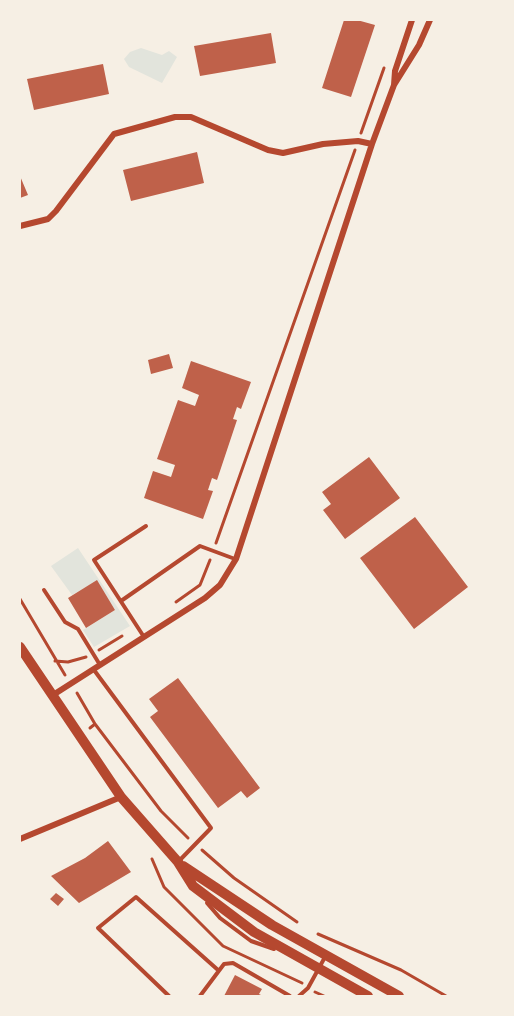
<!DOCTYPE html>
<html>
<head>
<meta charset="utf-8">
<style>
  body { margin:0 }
  #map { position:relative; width:514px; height:1016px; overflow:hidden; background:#f6efe4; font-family:"Open Sans",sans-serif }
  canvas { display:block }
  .frame { position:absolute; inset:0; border:21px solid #f6efe4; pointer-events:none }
</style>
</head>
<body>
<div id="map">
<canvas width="514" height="1016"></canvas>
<div class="frame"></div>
</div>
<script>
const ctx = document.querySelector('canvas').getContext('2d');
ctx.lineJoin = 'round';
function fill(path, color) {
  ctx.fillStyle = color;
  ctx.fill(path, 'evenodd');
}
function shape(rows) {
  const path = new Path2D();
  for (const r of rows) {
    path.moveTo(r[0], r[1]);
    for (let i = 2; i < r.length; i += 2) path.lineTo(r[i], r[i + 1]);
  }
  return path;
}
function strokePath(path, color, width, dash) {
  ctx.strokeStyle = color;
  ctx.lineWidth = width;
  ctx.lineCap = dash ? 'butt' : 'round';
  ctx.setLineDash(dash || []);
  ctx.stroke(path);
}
fill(shape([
  [141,48,162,55,169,51,177,57,162,83,129,67,124,59,130,52],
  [78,548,130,626,94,647,83,630,115,610,97,581,72,595,51,566]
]), '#e2e4dc');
fill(shape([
  [344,20,357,20,375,25,351,97,322,88],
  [271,33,276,63,200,76,194,46],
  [103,64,109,94,34,110,27,79],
  [197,152,204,183,131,201,123,170],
  [20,176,28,195,20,198],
  [169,354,173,368,151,374,148,360],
  [191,361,251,382,241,409,237,407,233,419,237,420,217,480,212,478,208,490,213,491,203,519,144,498,153,471,171,477,175,465,157,459,178,400,195,406,199,395,182,388],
  [369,457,400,498,345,539,323,510,331,504,322,492],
  [415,517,468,587,414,629,360,558],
  [97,580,115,610,86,628,68,598],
  [178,678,260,788,247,798,241,791,218,808,150,717,158,711,149,699],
  [108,841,131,872,79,903,51,876,85,858],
  [56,893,64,899,58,906,50,899],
  [235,975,262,989,259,994,263,996,224,996]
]), '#bf614a');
strokePath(shape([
  [361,133,384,68],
  [216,543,355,150],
  [20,599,65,675],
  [176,602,200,585,210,560],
  [99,650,122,636],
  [55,661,68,662,86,657],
  [77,693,95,724],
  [90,728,95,724,161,811,188,838],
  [202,850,234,878,297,922],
  [152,859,164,887,223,946,302,983],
  [318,934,401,970,446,996],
  [315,992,324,996]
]), '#b5482f', 3);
strokePath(shape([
  [44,590,65,622,78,629,100,665],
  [121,601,200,546,235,559],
  [144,637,94,560,146,526],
  [94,670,211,828,178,862],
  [207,903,220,918,251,941,274,949],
  [169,996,98,928,136,897,218,970],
  [200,996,224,964,233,963,290,996],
  [299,996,308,988,325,957]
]), '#b5482f', 4);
strokePath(shape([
  [394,85,395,71,412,20],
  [20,226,48,219,56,211,114,134,175,117,191,117,268,150,283,153,323,144,358,141,372,144],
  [53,695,205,598,220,585,236,559,372,144,394,85,419,45,430,20],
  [20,839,121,797]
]), '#b5482f', 6);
strokePath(shape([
  [20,647,121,797,178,862,193,886,254,932,368,996],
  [183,866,272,925,399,996]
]), '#b5482f', 10);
</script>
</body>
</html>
